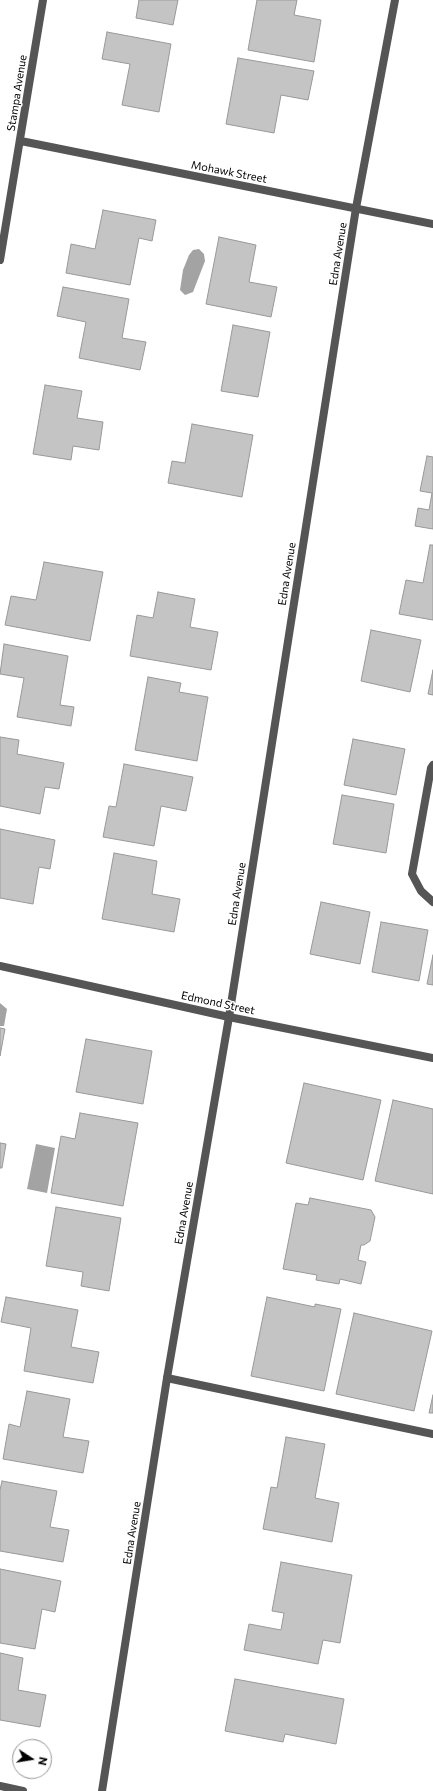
<!DOCTYPE html>
<html>
<head>
<meta charset="utf-8">
<style>
  body { margin:0 }
  #map { position:relative; width:433px; height:1791px; overflow:hidden; background:#fff; font-family:Commissioner,sans-serif }
  canvas { display:block }
  .north { position:absolute; left:12px; top:1739px; width:40px; height:40px; box-sizing:border-box; background:#fff; border:1px solid #999; border-radius:50%; rotate:102deg; font-size:11px; font-weight:700; line-height:16px; text-align:center; color:#000 }
  .north::after { content:''; display:block; margin:auto; width:14px; height:18px; background:#000; clip-path:polygon(50% 0,100% 100%,50% 72%,0 100%) }
</style>
</head>
<body>
<div id="map">
<canvas width="433" height="1791"></canvas>
<div class="north">N</div>
</div>
<script>
const ctx = document.querySelector('canvas').getContext('2d');
ctx.lineJoin = 'round';
function fill(path, color) {
  ctx.fillStyle = color;
  ctx.fill(path, 'evenodd');
}
function shape(rows) {
  const path = new Path2D();
  for (const r of rows) {
    path.moveTo(r[0], r[1]);
    for (let i = 2; i < r.length; i += 2) path.lineTo(r[i], r[i + 1]);
  }
  return path;
}
function strokePath(path, color, width, dash) {
  ctx.strokeStyle = color;
  ctx.lineWidth = width;
  ctx.lineCap = dash ? 'butt' : 'round';
  ctx.setLineDash(dash || []);
  ctx.stroke(path);
}
function drawText(font, color, halo, rows, align = 'center') {
  ctx.font = font + ' Commissioner,sans-serif';
  ctx.lineWidth = 3;
  ctx.setLineDash([]);
  ctx.textBaseline = 'middle';
  ctx.strokeStyle = halo;
  ctx.fillStyle = color;
  for (const [text, x, y, turn = 0] of rows) {
    ctx.save();
    ctx.translate(x, y);
    ctx.rotate((+turn || 0) * Math.PI / 180);
    ctx.textAlign = isNaN(turn) ? turn : align;
    if (halo) ctx.strokeText(text, 0, 0);
    ctx.fillText(text, 0, 0);
    ctx.restore();
  }
}
fill(shape([
  [199,249,204,254,205,261,193,292,185,295,180,290,183,270,189,255,193,250],
  [0,1003,7,1009,4,1026,0,1026],
  [36,1144,55,1148,47,1193,27,1189]
]), '#a3a3a3');
const building = shape([
  [139,0,178,0,173,25,136,18,139,0],
  [257,0,297,0,294,15,321,20,314,62,248,50,257,0],
  [107,32,171,44,159,112,122,105,130,64,102,59,107,32],
  [238,58,314,71,308,100,281,95,274,133,226,124,238,58],
  [103,210,156,220,152,241,139,238,130,285,66,273,71,244,95,249,103,210],
  [219,237,256,245,249,282,277,287,271,317,206,304,219,237],
  [63,287,129,299,122,338,146,342,140,370,79,358,86,322,57,316,63,287],
  [233,325,270,332,258,397,221,391,233,325],
  [45,385,82,391,77,418,103,422,99,450,73,446,71,460,33,454,45,385],
  [192,424,253,435,242,497,168,483,172,461,185,463,192,424],
  [427,456,433,457,433,529,415,526,418,508,429,510,432,493,420,491,427,456],
  [430,545,433,545,433,620,399,614,406,580,423,583,430,545],
  [44,562,103,572,90,641,5,625,11,596,36,600,44,562],
  [158,592,195,599,190,627,218,632,211,670,130,656,137,615,153,618,158,592],
  [371,630,421,640,410,692,361,681,371,630],
  [4,644,68,656,60,705,74,707,71,726,17,717,24,678,0,674,4,644],
  [433,670,433,695,428,694,433,670],
  [148,677,181,683,179,692,208,697,197,761,135,750,148,677],
  [0,737,19,740,17,754,64,763,59,789,45,787,40,814,0,806,0,737],
  [353,739,405,749,396,795,344,785,353,739],
  [124,764,193,777,186,811,161,806,154,846,103,837,109,806,116,807,124,764],
  [342,795,394,804,386,853,333,844,342,795],
  [0,829,55,840,50,869,39,867,33,904,0,898,0,829],
  [114,853,157,861,152,894,180,899,174,932,102,919,114,853],
  [321,902,370,912,360,964,310,954,321,902],
  [381,922,428,930,419,981,372,972,381,922],
  [433,955,433,985,427,984,433,955],
  [0,1028,5,1029,0,1056,0,1028],
  [86,1039,152,1051,143,1104,76,1092,86,1039],
  [304,1083,381,1100,363,1180,286,1163,304,1083],
  [393,1100,433,1109,433,1194,375,1181,393,1100],
  [80,1113,138,1123,123,1206,51,1193,61,1136,75,1139,80,1113],
  [0,1143,6,1144,2,1168,0,1168,0,1143],
  [310,1198,371,1210,375,1217,370,1241,364,1245,361,1245,358,1260,366,1262,361,1284,340,1279,339,1284,316,1280,317,1275,283,1269,296,1203,308,1205,310,1198],
  [56,1207,121,1218,109,1291,81,1286,83,1272,46,1266,56,1207],
  [6,1297,78,1310,71,1347,99,1352,93,1383,24,1371,31,1328,1,1322,6,1297],
  [267,1297,315,1307,315,1304,341,1309,324,1391,251,1376,267,1297],
  [354,1313,432,1331,414,1411,336,1394,354,1313],
  [27,1391,70,1399,63,1437,89,1441,83,1473,3,1459,9,1424,20,1427,27,1391],
  [433,1395,433,1413,429,1413,433,1395],
  [286,1437,325,1444,315,1498,339,1503,332,1542,263,1529,271,1487,277,1488,286,1437],
  [2,1481,57,1491,50,1527,69,1530,63,1562,0,1551,0,1490,2,1481],
  [281,1562,352,1575,340,1643,323,1640,318,1664,244,1650,249,1624,281,1630,284,1613,272,1611,281,1562],
  [0,1569,61,1581,55,1612,42,1609,35,1649,0,1643,0,1569],
  [0,1653,23,1658,18,1690,46,1695,40,1727,0,1720,0,1653],
  [235,1679,344,1699,336,1744,285,1734,283,1742,225,1731,235,1679]
]);
fill(building, '#c4c4c4');
strokePath(building, '#999', 1);
strokePath(shape([
  [167,1378,433,1434]
]), '#555', 8);
strokePath(shape([
  [21,141,433,224],
  [0,260,43,0],
  [433,765,431,768,412,874,421,891,433,902],
  [0,966,229,1017,433,1058],
  [0,1786,23,1791]
]), '#555', 8);
strokePath(shape([
  [102,1791,167,1378,229,1017,356,208,395,0]
]), '#555', 8);
drawText('11px', '#000', '#fff', [
  ["Stampa Avenue",17,93,-81],
  ["Mohawk Street",229,172,11],
  ["Edna Avenue",338,254,-81],
  ["Edna Avenue",287,574,-81],
  ["Edna Avenue",237,894,-81],
  ["Edmond Street",218,1003,12],
  ["Edna Avenue",184,1213,-80],
  ["Edna Avenue",132,1533,-81]
]);
</script>
</body>
</html>
